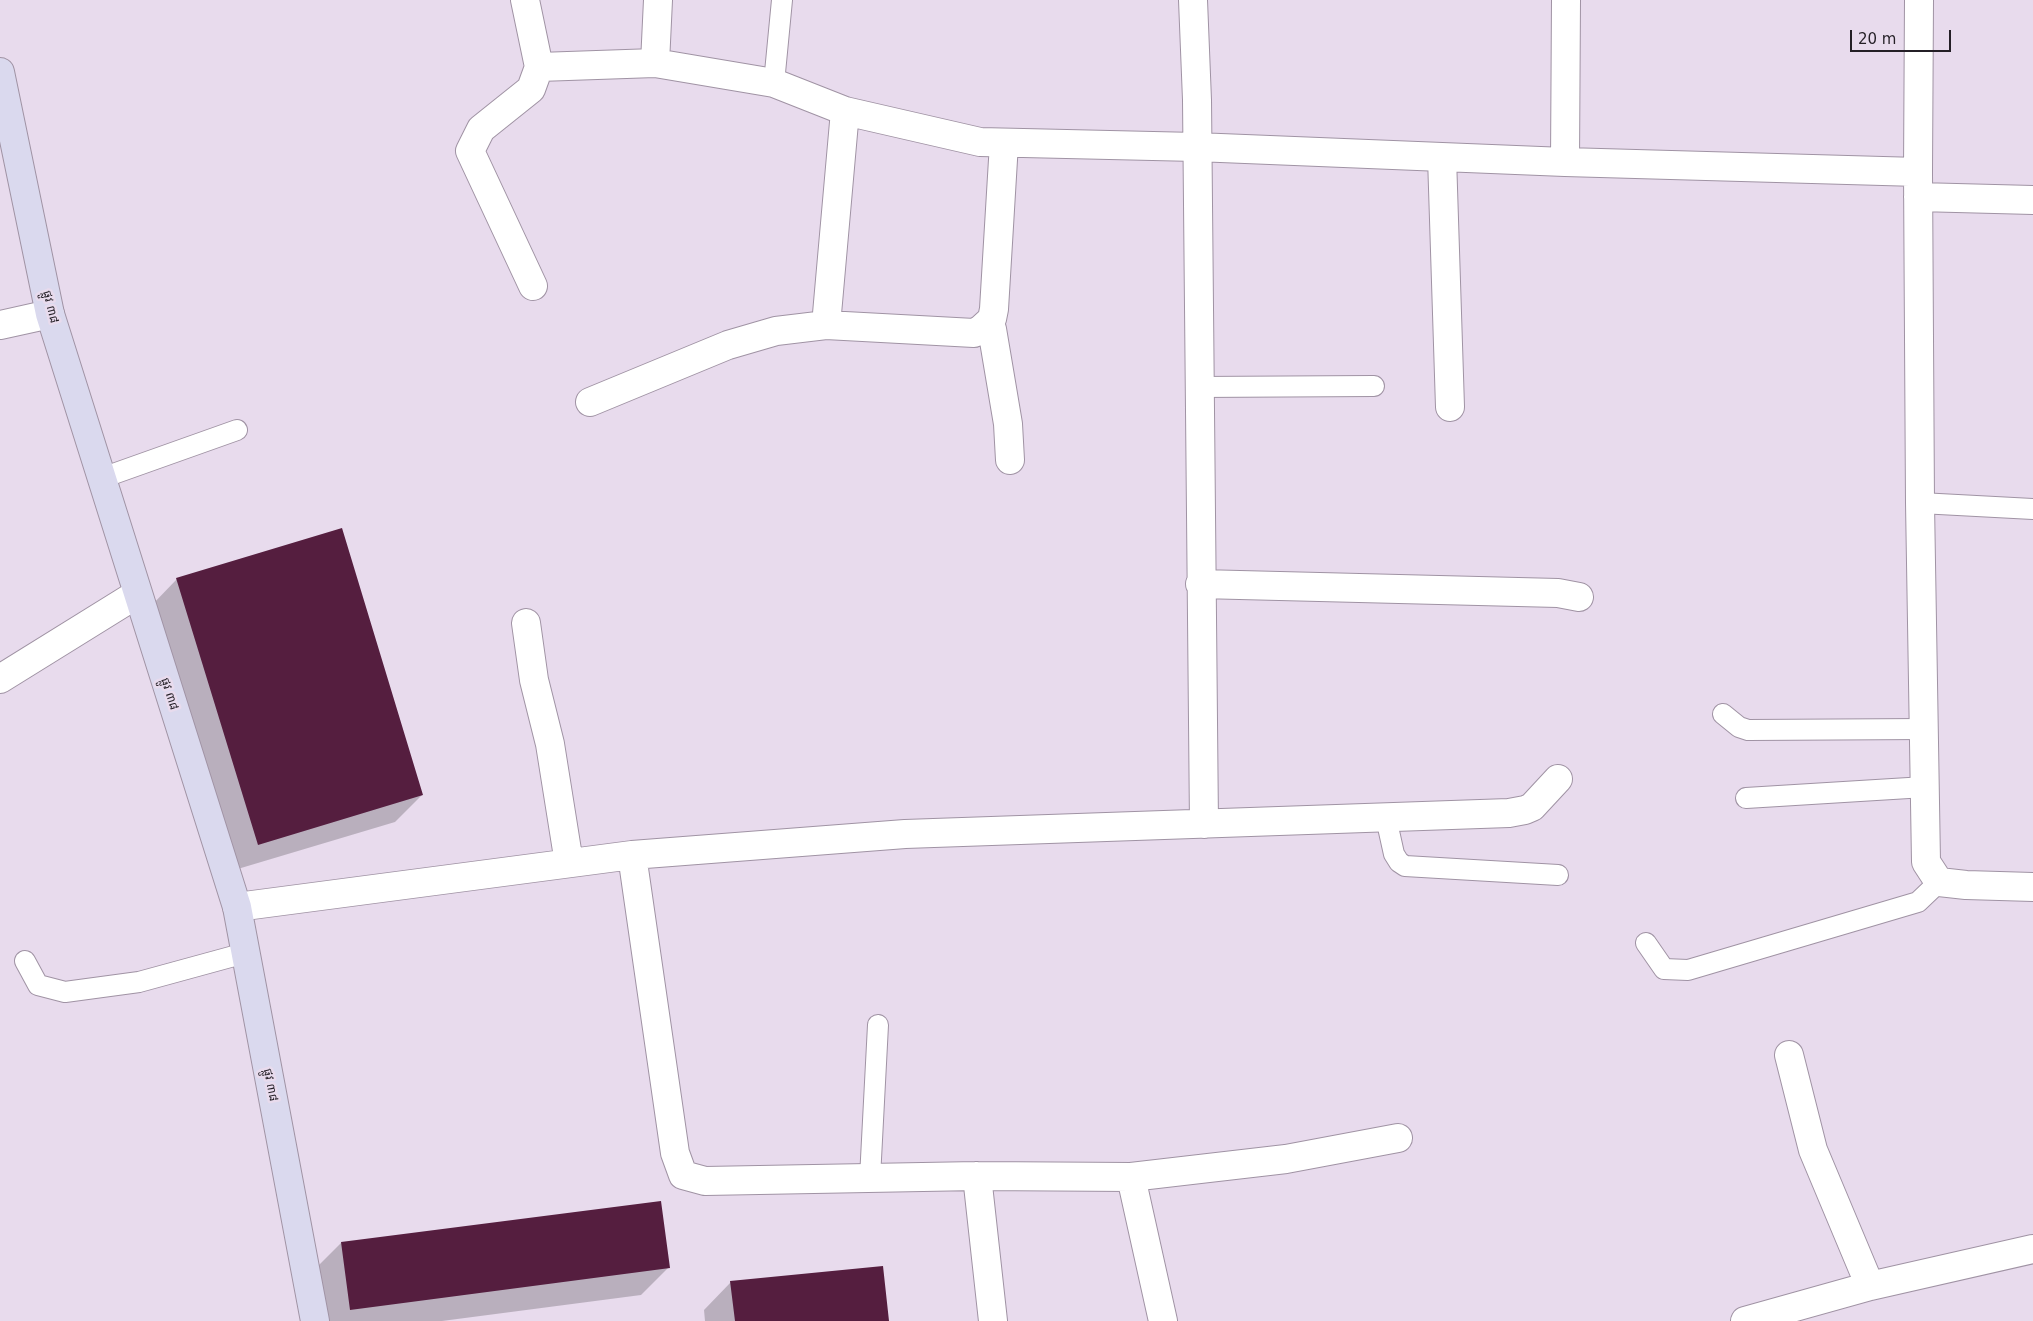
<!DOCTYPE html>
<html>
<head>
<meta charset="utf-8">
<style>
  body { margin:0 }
  #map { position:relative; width:2033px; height:1321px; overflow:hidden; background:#e8dbed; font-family:"DejaVu Sans",sans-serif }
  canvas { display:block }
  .scale { position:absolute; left:1850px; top:30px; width:101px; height:22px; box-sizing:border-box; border:2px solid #241f26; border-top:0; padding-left:6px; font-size:15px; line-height:18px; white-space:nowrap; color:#241f26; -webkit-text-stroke:4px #e8dbed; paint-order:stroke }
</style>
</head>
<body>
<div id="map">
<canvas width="2033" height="1321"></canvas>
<div class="scale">20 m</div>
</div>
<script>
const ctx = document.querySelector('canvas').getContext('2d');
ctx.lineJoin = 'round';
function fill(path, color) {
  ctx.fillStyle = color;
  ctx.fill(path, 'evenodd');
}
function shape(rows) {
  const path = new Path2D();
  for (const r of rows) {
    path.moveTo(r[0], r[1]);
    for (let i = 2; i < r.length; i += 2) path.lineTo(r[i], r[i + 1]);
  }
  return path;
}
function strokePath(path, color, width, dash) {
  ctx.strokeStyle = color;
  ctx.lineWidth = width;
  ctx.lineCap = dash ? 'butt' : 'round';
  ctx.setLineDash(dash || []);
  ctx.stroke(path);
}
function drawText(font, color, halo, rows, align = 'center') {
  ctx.font = font + ' "DejaVu Sans","Noto Sans Khmer",sans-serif';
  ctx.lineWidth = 5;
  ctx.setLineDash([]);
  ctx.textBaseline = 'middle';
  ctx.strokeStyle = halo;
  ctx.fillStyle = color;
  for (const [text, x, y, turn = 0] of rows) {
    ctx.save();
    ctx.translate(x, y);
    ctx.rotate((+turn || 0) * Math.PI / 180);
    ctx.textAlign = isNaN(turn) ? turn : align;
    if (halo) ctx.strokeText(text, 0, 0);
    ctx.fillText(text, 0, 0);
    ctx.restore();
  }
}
fill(shape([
  [177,579,422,795,395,822,231,871,150,607],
  [341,1243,668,1268,641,1295,442,1321,321,1321,314,1270],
  [731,1282,888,1321,705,1321,704,1310]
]), '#0003');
fill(shape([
  [342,528,423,795,258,845,176,578],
  [661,1201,670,1268,350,1310,341,1242],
  [883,1266,889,1321,735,1321,730,1281]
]), '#551e3f');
const lane = shape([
  [774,83,782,0],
  [1198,387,1374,386],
  [102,478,237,430],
  [1920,503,2033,509],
  [1723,714,1739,727,1748,730,1924,729],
  [1746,798,1925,787],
  [1386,818,1394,854,1399,862,1405,866,1558,875],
  [1646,943,1664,969,1688,970,1918,902,1939,882],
  [25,961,38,985,65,992,139,982,245,953],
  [870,1178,878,1025]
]);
const street = shape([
  [525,0,539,67,531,89,481,129,470,151,533,286],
  [1193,0,1197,100,1204,824],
  [1919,0,1918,172,1920,503,1926,862,1939,882,1966,885,2033,887],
  [655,63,658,0],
  [539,67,655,63,774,83,845,111,980,142,1196,147,1565,162,1918,172],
  [1442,157,1450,407],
  [1565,162,1566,0],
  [1918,197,2033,200],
  [0,325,50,314],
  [826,325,845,111],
  [986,326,992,329,1008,424,1010,460],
  [590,402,728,345,776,331,826,325,974,333,980,330,992,319,994,309,1004,143],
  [1200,584,1558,593,1579,597],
  [526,623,534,680,550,744,569,863],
  [0,679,137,594],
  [632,855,675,1153,683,1175,705,1181,977,1176,1131,1177,1286,1159,1398,1138],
  [237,907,632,855,905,834,1509,813,1525,810,1532,807,1558,779],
  [1789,1055,1813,1150,1870,1286],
  [977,1176,993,1321],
  [1131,1177,1163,1321],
  [1745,1321,1870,1286,2033,1249]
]);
const secondary = shape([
  [0,72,50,314,237,907,315,1321]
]);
strokePath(lane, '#a093a4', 22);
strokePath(street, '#a093a4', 30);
strokePath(secondary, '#a093a4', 30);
strokePath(lane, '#fff', 20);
strokePath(street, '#fff', 28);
strokePath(secondary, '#dad9ee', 28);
drawText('12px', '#241f26', '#e8dbed', [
  ["ផ្លូវ ៣៨",50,307,76],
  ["ផ្លូវ ៣៨",169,694,72],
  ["ផ្លូវ ៣៨",270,1085,79]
]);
</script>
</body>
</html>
